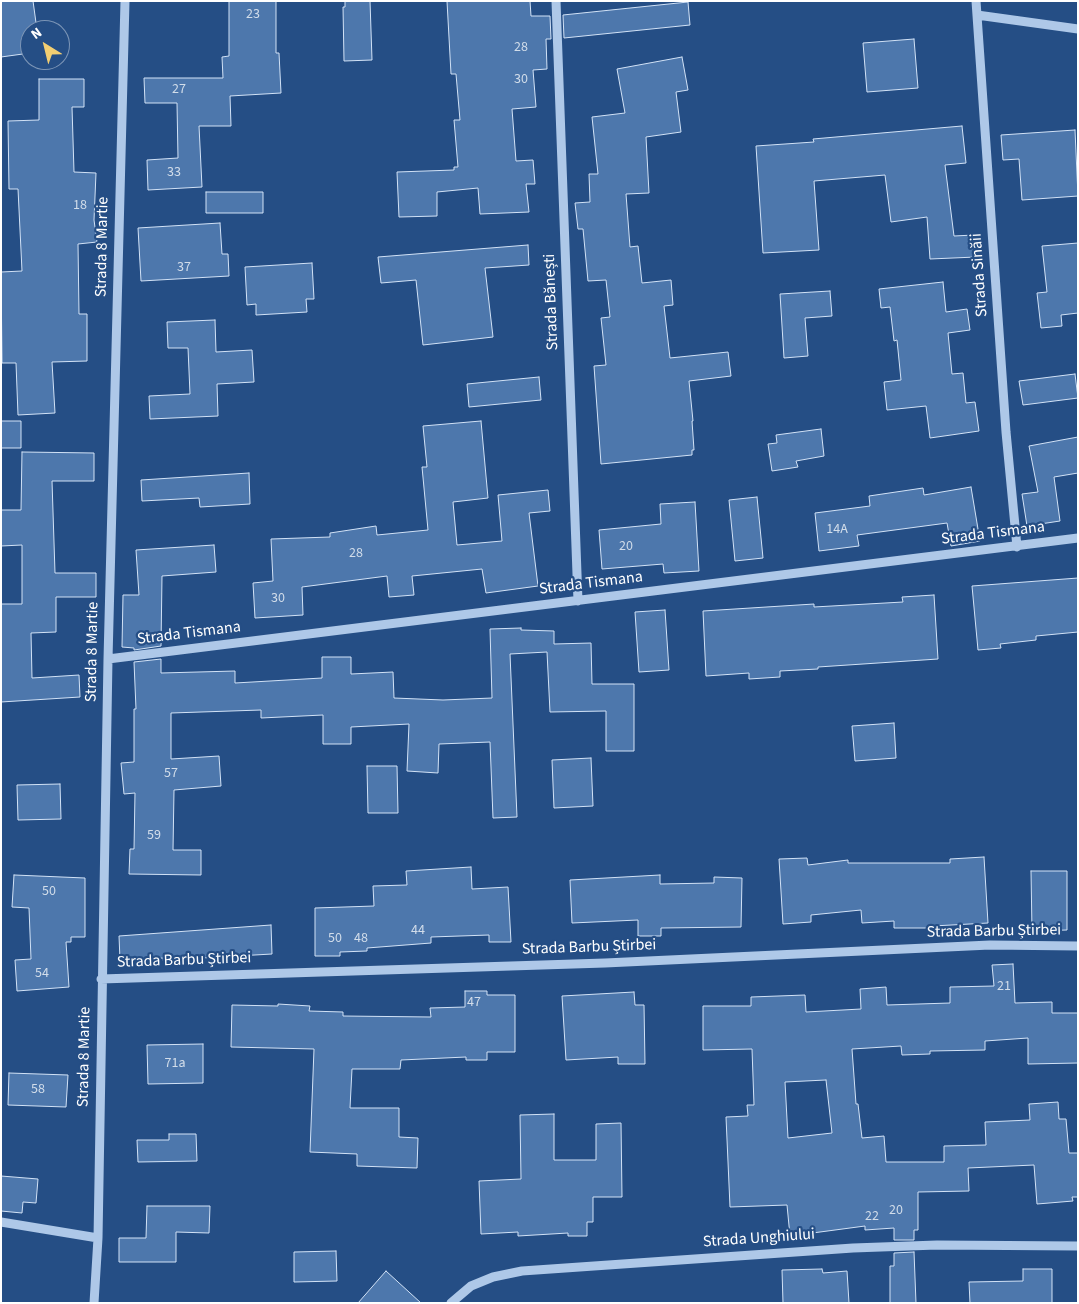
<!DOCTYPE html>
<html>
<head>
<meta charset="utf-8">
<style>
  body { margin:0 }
  #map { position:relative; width:1079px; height:1304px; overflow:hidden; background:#254e85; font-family:"Source Sans 3",sans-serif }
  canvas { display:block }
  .frame { position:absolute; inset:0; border:2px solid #fff; pointer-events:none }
  .north { position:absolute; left:20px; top:20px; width:50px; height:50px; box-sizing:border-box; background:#254e85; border:1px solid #7c95b6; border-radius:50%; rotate:324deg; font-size:14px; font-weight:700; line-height:20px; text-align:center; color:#fff }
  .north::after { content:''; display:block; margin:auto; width:18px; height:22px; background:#f2ce72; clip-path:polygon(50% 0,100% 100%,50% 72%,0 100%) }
</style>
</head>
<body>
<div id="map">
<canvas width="1079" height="1304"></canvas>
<div class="frame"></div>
<div class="north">N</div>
</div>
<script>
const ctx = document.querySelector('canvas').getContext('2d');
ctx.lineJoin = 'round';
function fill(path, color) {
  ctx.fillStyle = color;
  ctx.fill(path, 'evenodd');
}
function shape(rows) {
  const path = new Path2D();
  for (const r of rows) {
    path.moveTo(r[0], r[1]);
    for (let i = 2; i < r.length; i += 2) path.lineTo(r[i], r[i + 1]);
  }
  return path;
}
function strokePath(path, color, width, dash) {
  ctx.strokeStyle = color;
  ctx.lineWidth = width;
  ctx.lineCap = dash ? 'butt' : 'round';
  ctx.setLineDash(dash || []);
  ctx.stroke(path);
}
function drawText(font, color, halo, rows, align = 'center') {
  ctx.font = font + ' "Source Sans 3",sans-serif';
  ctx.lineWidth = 4.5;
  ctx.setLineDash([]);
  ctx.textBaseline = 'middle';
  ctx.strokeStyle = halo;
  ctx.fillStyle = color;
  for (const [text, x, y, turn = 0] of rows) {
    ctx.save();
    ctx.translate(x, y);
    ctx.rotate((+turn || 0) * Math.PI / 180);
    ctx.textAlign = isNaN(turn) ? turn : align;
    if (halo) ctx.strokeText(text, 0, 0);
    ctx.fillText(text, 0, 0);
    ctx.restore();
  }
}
const building = shape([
  [1,1,33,1,37,30,30,30,30,53,1,57,1,1],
  [229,1,276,1,276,53,279,53,281,93,230,96,231,126,199,126,202,187,148,190,147,160,178,158,177,103,145,103,144,78,223,78,222,57,229,56,229,1],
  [345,1,370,1,372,60,344,61,343,7,345,7,345,1],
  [447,1,530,1,531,16,550,16,551,39,546,39,547,69,533,70,536,107,512,109,516,161,533,160,535,184,526,184,529,212,480,214,478,188,437,192,437,216,399,217,397,172,454,170,454,167,458,167,454,120,460,120,456,74,451,74,447,1],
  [688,2,690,25,564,38,563,15,688,2],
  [914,39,918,88,867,92,863,43,914,39],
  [682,57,688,90,676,92,681,132,646,137,649,193,626,194,630,247,638,246,642,283,671,280,673,305,664,306,670,358,728,352,731,376,689,381,693,421,692,421,694,450,692,450,692,455,601,464,594,366,606,365,601,318,610,317,606,280,588,281,583,229,578,229,575,203,590,202,589,174,598,174,592,117,625,113,617,69,682,57],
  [39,79,84,79,84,107,72,107,74,172,96,173,94,220,97,242,78,244,79,314,87,314,87,361,52,362,55,413,18,415,16,363,2,363,1,272,22,271,18,189,9,189,8,121,39,120,39,79],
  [962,126,966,163,945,165,954,236,974,235,976,257,930,259,927,217,891,222,885,175,814,181,819,250,763,253,756,146,814,142,813,139,962,126],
  [1075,130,1078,196,1022,200,1019,159,1003,160,1001,135,1075,130],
  [206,192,263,192,263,213,206,213,206,192],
  [220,223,222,254,228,254,229,276,141,281,138,228,220,223],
  [1078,243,1078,313,1061,315,1062,326,1041,328,1037,293,1047,292,1042,246,1078,243],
  [528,245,529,265,485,268,493,337,423,345,416,280,381,283,378,257,528,245],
  [312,263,314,299,306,299,307,312,256,315,256,304,247,305,245,267,312,263],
  [943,282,946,312,967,309,970,330,948,333,952,374,963,373,966,403,975,402,979,431,930,438,926,406,887,410,884,382,901,380,897,340,894,341,890,307,881,308,879,289,943,282],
  [830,291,832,316,805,318,808,356,784,358,780,294,830,291],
  [215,320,216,352,252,350,254,382,217,384,218,416,150,419,149,396,190,394,188,348,168,348,167,322,215,320],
  [1075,374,1078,398,1023,405,1019,381,1075,374],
  [539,377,541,400,469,407,467,384,539,377],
  [1,421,21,421,21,448,1,448,1,421],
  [481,421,488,498,453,502,457,545,502,541,498,495,548,490,550,511,529,513,538,586,486,593,482,569,412,576,414,595,389,597,387,576,302,587,303,615,255,618,253,583,273,581,271,539,330,537,330,533,376,526,377,535,428,530,422,467,427,467,423,426,481,421],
  [821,429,824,456,796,461,798,467,772,471,768,444,777,443,776,435,821,429],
  [1078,437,1078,473,1054,477,1060,521,1027,526,1022,494,1038,492,1029,446,1078,437],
  [22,452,94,453,94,481,52,481,55,573,96,573,96,597,56,597,56,632,31,633,32,678,79,675,80,697,1,702,1,604,22,604,22,545,1,546,1,510,21,510,22,452],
  [249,473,250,504,200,507,199,498,142,501,141,480,249,473],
  [971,487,980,541,951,546,947,523,857,535,859,546,819,551,815,513,870,506,869,496,923,488,924,495,971,487],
  [757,497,763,558,735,561,729,500,757,497],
  [695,502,699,571,664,573,663,564,602,569,599,530,661,524,660,504,695,502],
  [214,545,216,572,162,576,161,646,134,650,134,648,122,647,123,595,139,595,136,550,214,545],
  [1078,578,1078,632,1036,636,1036,640,1000,644,1001,648,978,650,972,586,1078,578],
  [934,595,938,659,818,667,818,669,780,671,780,677,749,679,749,673,706,676,703,611,814,604,814,607,903,602,902,597,934,595],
  [665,610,669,670,639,672,635,612,665,610],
  [521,628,521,630,554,631,554,644,591,643,592,684,634,684,634,751,606,751,606,711,550,712,547,652,510,654,517,817,493,818,490,742,439,744,438,773,407,771,409,724,351,727,351,744,323,744,323,715,261,718,261,710,171,713,171,759,219,756,221,786,174,790,173,850,201,850,201,875,129,874,130,849,134,849,135,793,124,794,121,763,134,762,134,709,136,709,134,662,161,659,161,673,235,671,235,683,322,678,322,657,351,657,351,674,393,672,394,698,443,700,492,698,490,629,521,628],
  [894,723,896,758,855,761,852,726,894,723],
  [591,758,593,806,554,808,552,760,591,758],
  [367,766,397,766,398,813,368,813,367,766],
  [60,784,61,819,18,820,17,785,60,784],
  [984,857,988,923,933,926,933,928,894,928,894,921,862,923,861,910,811,915,811,922,783,924,779,859,807,858,808,865,848,860,848,863,950,863,950,859,984,857],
  [471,867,472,889,508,887,511,942,489,942,489,935,431,937,431,943,367,948,367,951,340,952,340,956,315,956,315,908,374,906,373,886,407,885,406,871,471,867],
  [1031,871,1067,871,1067,930,1032,931,1031,871],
  [14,875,85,878,85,937,71,937,71,942,66,942,69,987,17,991,15,960,31,959,29,908,12,907,14,875],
  [660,875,660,884,714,883,714,877,742,878,741,927,661,928,661,936,638,936,638,920,572,923,570,880,660,875],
  [271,925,272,954,202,958,202,961,164,965,163,958,120,960,119,936,271,925],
  [1013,964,1015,1003,1052,1002,1052,1013,1078,1013,1078,1063,1028,1064,1028,1038,985,1041,985,1050,930,1051,930,1054,902,1055,901,1046,852,1049,856,1104,858,1104,862,1138,884,1136,886,1162,944,1162,944,1146,986,1145,985,1122,1030,1120,1029,1104,1058,1102,1059,1119,1066,1119,1069,1153,1078,1153,1078,1197,1072,1197,1073,1201,1037,1204,1034,1165,968,1168,969,1191,918,1192,918,1230,914,1230,914,1240,894,1240,894,1228,865,1230,865,1226,790,1236,787,1205,730,1207,726,1117,748,1116,747,1105,754,1105,752,1049,703,1050,703,1006,751,1006,751,997,805,995,806,1012,861,1009,860,989,886,987,887,1005,950,1003,950,987,994,986,992,965,1013,964],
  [826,1080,832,1133,788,1138,785,1082,826,1080],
  [465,991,487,991,487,995,515,995,515,1052,487,1052,487,1060,466,1060,466,1057,401,1060,400,1069,352,1069,350,1108,399,1108,399,1137,418,1138,417,1168,357,1166,357,1154,310,1152,314,1049,231,1047,232,1005,278,1006,278,1004,310,1006,309,1011,343,1012,343,1016,431,1017,430,1008,465,1007,465,991],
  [634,992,635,1005,644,1005,645,1064,618,1064,618,1057,566,1060,562,996,634,992],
  [203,1044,203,1083,148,1084,147,1045,203,1044],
  [9,1073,68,1075,66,1107,8,1105,9,1073],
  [554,1114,554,1160,596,1160,596,1124,621,1123,622,1197,593,1197,593,1222,587,1222,587,1236,568,1236,568,1233,518,1236,518,1232,481,1234,479,1181,521,1179,520,1115,554,1114],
  [169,1134,196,1134,197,1161,138,1162,137,1140,169,1140,169,1134],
  [1,1176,38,1179,36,1203,23,1202,22,1213,1,1211,1,1176],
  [147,1206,210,1206,209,1233,176,1232,176,1262,119,1262,119,1238,146,1238,147,1206],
  [336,1251,337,1281,294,1282,294,1252,336,1251],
  [914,1252,916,1303,890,1303,890,1266,894,1266,894,1253,914,1252],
  [822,1269,823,1273,847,1271,849,1303,783,1303,782,1270,822,1269],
  [1023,1269,1052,1269,1052,1303,970,1303,969,1282,1023,1281,1023,1269],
  [386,1271,421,1303,358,1303,386,1271]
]);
fill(building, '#4d77ac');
strokePath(building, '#d2e2f6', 1);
strokePath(shape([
  [556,1,578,601],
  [976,1,1006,432,1017,547],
  [977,15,1078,29],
  [108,659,1078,538],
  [101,979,605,963,990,945,1078,946],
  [1,1222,98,1238],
  [94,1303,98,1238,108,659,125,1],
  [451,1303,471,1286,493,1277,522,1271,853,1248,937,1245,1078,1246]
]), '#aec8e8', 9);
drawText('14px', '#d2ddea', null, [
  ["23",253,15],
  ["28",521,48],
  ["30",521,80],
  ["27",179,90],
  ["33",174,173],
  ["18",80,206],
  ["37",184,268],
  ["14A",837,530],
  ["20",626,547],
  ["28",356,554],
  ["30",278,599],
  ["57",171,774],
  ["59",154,836],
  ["50",49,892],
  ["44",418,931],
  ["50",335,939],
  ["48",361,939],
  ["54",42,974],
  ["21",1004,987],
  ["47",474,1003],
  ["71a",175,1064],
  ["58",38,1090],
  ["20",896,1211],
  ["22",872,1217]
]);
drawText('16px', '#fff', '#254e85', [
  ["Strada 8 Martie",103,247,-89],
  ["Strada Sinăii",980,275,-94],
  ["Strada Bănești",552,302,-92],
  ["Strada Tismana",993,534,-7],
  ["Strada Tismana",591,584,-7],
  ["Strada Tismana",189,634,-7],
  ["Strada 8 Martie",93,652,-89],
  ["Strada Barbu Știrbei",994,932,-1],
  ["Strada Barbu Știrbei",589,948,-2],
  ["Strada Barbu Știrbei",184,961,-2],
  ["Strada 8 Martie",85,1057,-89],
  ["Strada Unghiului",759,1239,-4]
]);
</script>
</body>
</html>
